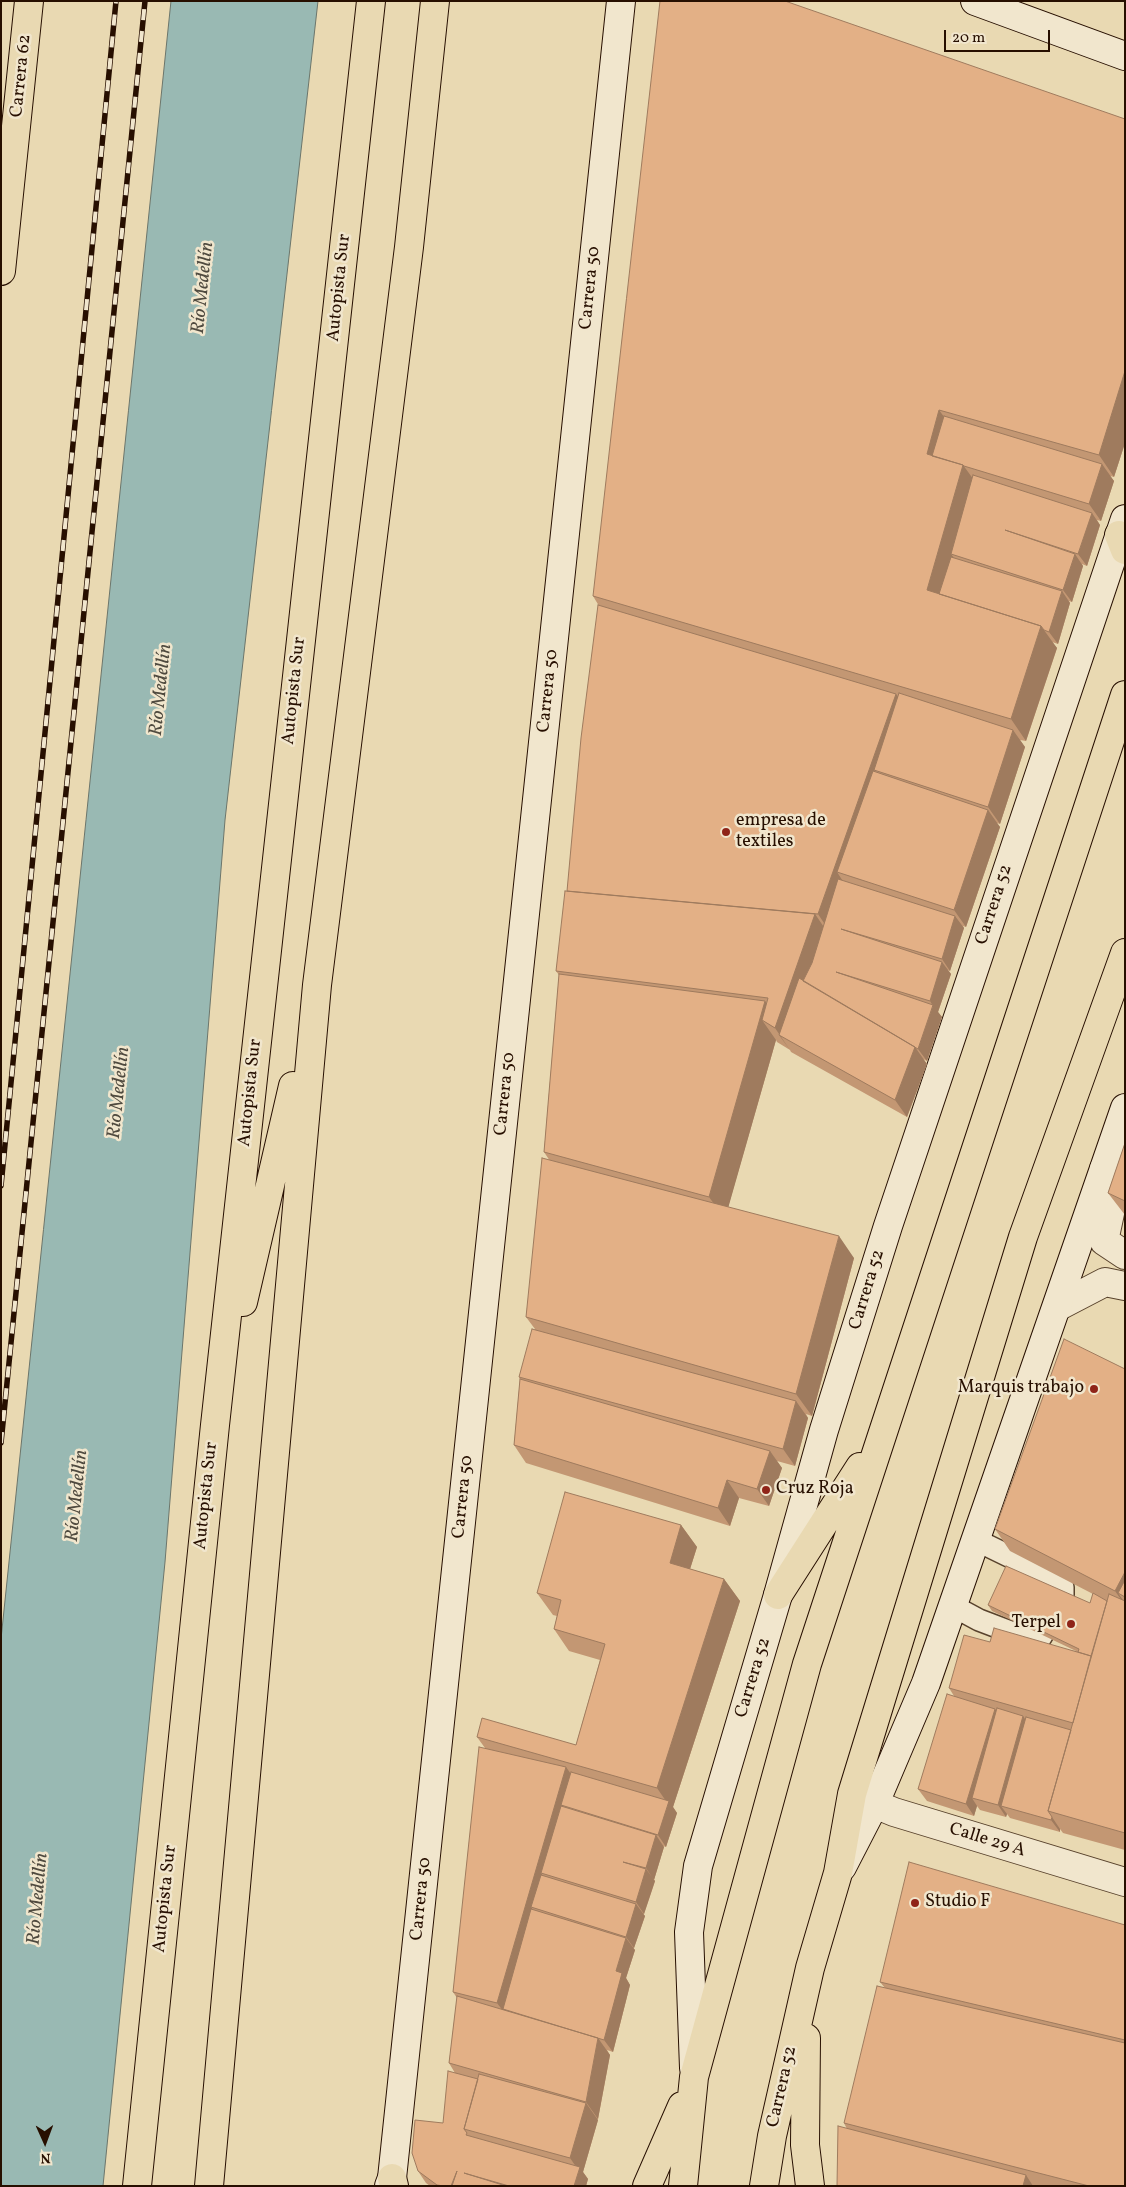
<!DOCTYPE html>
<html>
<head>
<meta charset="utf-8">
<style>
  body { margin:0 }
  #map { position:relative; width:1126px; height:2187px; overflow:hidden; background:#e9d9b2; font-family:Vollkorn,serif }
  canvas { display:block }
  .frame { position:absolute; inset:0; border:2px solid #270f00; pointer-events:none }
  .north { position:absolute; left:20px; top:2117px; width:50px; height:50px; -webkit-text-stroke:4px #f1e6cd; paint-order:stroke; rotate:178deg; font-size:14px; font-weight:700; line-height:20px; text-align:center; color:#270f00 }
  .north::after { content:''; display:block; margin:auto; width:18px; height:22px; background:#270f00; clip-path:polygon(50% 0,100% 100%,50% 72%,0 100%) }
  .scale { position:absolute; left:944px; top:30px; width:106px; height:22px; box-sizing:border-box; border:2px solid #270f00; border-top:0; padding-left:6px; font-size:15px; line-height:18px; white-space:nowrap; color:#270f00; -webkit-text-stroke:4px #f1e6cd; paint-order:stroke }
</style>
</head>
<body>
<div id="map">
<canvas width="1126" height="2187"></canvas>
<div class="frame"></div>
<div class="north">N</div>
<div class="scale">20 m</div>
</div>
<script>
const ctx = document.querySelector('canvas').getContext('2d');
ctx.lineJoin = 'round';
function fill(path, color) {
  ctx.fillStyle = color;
  ctx.fill(path, 'evenodd');
}
function shape(rows) {
  const path = new Path2D();
  for (const r of rows) {
    path.moveTo(r[0], r[1]);
    for (let i = 2; i < r.length; i += 2) path.lineTo(r[i], r[i + 1]);
  }
  return path;
}
function strokePath(path, color, width, dash) {
  ctx.strokeStyle = color;
  ctx.lineWidth = width;
  ctx.lineCap = dash ? 'butt' : 'round';
  ctx.setLineDash(dash || []);
  ctx.stroke(path);
}
function drawText(font, color, halo, rows, align = 'center') {
  ctx.font = font + ' Vollkorn,serif';
  ctx.lineWidth = 5;
  ctx.setLineDash([]);
  ctx.textBaseline = 'middle';
  ctx.strokeStyle = halo;
  ctx.fillStyle = color;
  for (const [text, x, y, turn = 0] of rows) {
    ctx.save();
    ctx.translate(x, y);
    ctx.rotate((+turn || 0) * Math.PI / 180);
    ctx.textAlign = isNaN(turn) ? turn : align;
    if (halo) ctx.strokeText(text, 0, 0);
    ctx.fillText(text, 0, 0);
    ctx.restore();
  }
}
const water = shape([
  [171,1,318,1,225,820,165,1562,103,2186,1,2186,1,1639,171,1]
]);
fill(water, '#99b9b3');
strokePath(water, '#6b756b', 1);
const lane = shape([
  [976,1540,1058,1580,1063,1587,1063,1595],
  [953,1606,979,1620,1029,1639,1041,1637,1051,1620]
]);
const street = shape([
  [1104,1169,1113,1199,1104,1241,1125,1255],
  [1057,1307,1105,1282,1125,1286],
  [853,1795,894,1812,1125,1882]
]);
const secondary = shape([
  [975,1,1125,56],
  [842,1867,875,1803,926,1683,1125,1108],
  [694,2068,689,1932,698,1866,778,1595,824,1430,888,1226,1125,519],
  [389,2186,392,2178,621,1]
]);
const primary = shape([
  [1119,535,1125,550],
  [778,1595,860,1467],
  [806,2038,805,2145,810,2186],
  [392,2178,394,2186],
  [647,2186,682,2106],
  [683,2186,694,2077,807,1664,1125,695],
  [764,2186,772,2136,810,1968,838,1873,852,1794,1023,1237,1125,953]
]);
const highway = shape([
  [1,271,29,1],
  [243,1302,293,1086],
  [137,2186,215,1425,371,1],
  [209,2186,317,985,409,247,435,1]
]);
strokePath(lane, '#58422c', 24);
strokePath(street, '#58422c', 30);
strokePath(secondary, '#270f00', 30);
strokePath(primary, '#270f00', 30);
strokePath(highway, '#270f00', 30);
strokePath(lane, '#f1e6cd', 21);
strokePath(street, '#f1e6cd', 28);
strokePath(secondary, '#f1e6cd', 28);
strokePath(primary, '#e9d9b2', 28);
strokePath(highway, '#e9d9b2', 28);
const rail = shape([
  [1,1186,116,1],
  [1,1443,145,1]
]);
strokePath(rail, '#270f00', 5.5);
strokePath(rail, '#f1e6cd', 4, [11]);
fill(shape([
  [1125,119,1125,443,1114,477,1110,476,1114,481,1101,521,1097,520,1100,525,1087,566,1082,564,1083,566,1072,602,1069,601,1070,603,1058,644,1052,642,1057,648,1026,741,1020,740,1025,747,1000,824,997,823,1000,827,966,927,963,926,964,928,950,971,948,970,951,974,938,1012,942,1017,927,1061,923,1059,927,1064,907,1117,791,1052,790,1050,777,1042,776,1040,728,1207,854,1258,812,1416,806,1414,808,1418,795,1466,777,1461,782,1468,769,1506,739,1498,730,1526,526,1463,514,1445,520,1379,519,1377,535,1329,526,1317,550,1161,544,1152,559,975,556,971,567,891,599,606,593,596],
  [1125,1143,1125,1215,1108,1193],
  [1125,1369,1125,1850,1063,1833,1060,1829,1060,1832,1010,1818,1007,1814,1006,1817,980,1810,977,1806,974,1816,927,1801,918,1789,954,1696,949,1688,990,1642,1076,1651,992,1611,988,1605,1090,1603,1093,1594,1010,1551,995,1529],
  [681,1525,697,1547,690,1569,724,1579,740,1601,673,1807,677,1813,666,1847,663,1846,664,1847,654,1880,655,1881,644,1914,643,1914,645,1916,634,1948,633,1948,635,1950,626,1978,630,1985,613,2052,607,2050,610,2055,598,2119,597,2119,598,2120,583,2172,588,2179,586,2186,430,2186,426,2183,418,2171,443,2123,455,2073,449,2063,457,1998,453,1992,485,1748,477,1737,576,1745,600,1660,569,1651,554,1629,557,1616,553,1615,537,1593],
  [1125,1925,1125,2186,837,2186,847,2129,844,2123,885,1988,880,1982]
]), '#c39773');
fill(shape([
  [1125,371,1125,443,1114,477,1099,455],
  [939,410,955,432,947,461,927,454],
  [1102,464,1114,481,1101,521,1089,504],
  [963,465,979,487,951,554,957,562,946,600,927,590],
  [1092,513,1100,525,1087,566,1078,554],
  [1075,554,1083,566,1072,602,1063,590],
  [1062,591,1070,603,1058,644,1049,632],
  [1041,626,1057,648,1026,741,1011,719],
  [896,694,908,711,874,770,883,783,837,872,846,886,830,932,818,914],
  [1013,730,1025,747,1000,824,988,807],
  [988,810,1000,827,966,927,954,910],
  [815,914,830,936,779,1035,790,1050,775,1028,762,1020,776,1040,725,1219,709,1197,765,1001,778,1019],
  [955,916,964,928,950,971,942,959],
  [942,962,951,974,938,1012,942,1017,927,1061,918,1049,933,1006,930,1001],
  [915,1047,927,1064,907,1117,895,1100],
  [839,1236,854,1258,812,1416,796,1394],
  [796,1401,808,1418,795,1466,783,1449],
  [770,1451,782,1468,769,1506,757,1489],
  [727,1480,739,1498,730,1526,718,1508],
  [681,1525,697,1547,685,1585,670,1563],
  [1125,1572,1125,1597,1118,1593,1125,1603,1125,1605,1115,1591],
  [724,1579,740,1601,673,1807,677,1813,666,1847,658,1835,668,1804,657,1788],
  [995,1709,1003,1721,972,1798,977,1806,974,1816,966,1804],
  [1023,1716,1031,1728,1001,1806,1007,1814,1006,1817,998,1805],
  [566,1767,578,1784,561,1805,569,1816,541,1873,549,1885,531,1907,539,1919,510,2020,497,2003],
  [1052,1817,1060,1829,1060,1832,1051,1820],
  [656,1835,664,1847,654,1880,646,1868],
  [646,1869,655,1881,644,1914,636,1902],
  [636,1904,645,1916,634,1948,626,1937],
  [626,1938,635,1950,626,1978,630,1985,613,2052,604,2040,616,1971],
  [598,2038,610,2055,598,2119,586,2102],
  [586,2103,598,2120,583,2172,588,2179,586,2186,574,2186,579,2171,570,2158],
  [1026,2175,1033,2186,1023,2186]
]), '#9f7b5e');
const building = shape([
  [660,1,785,1,1125,119,1125,371,1099,455,939,410,927,454,963,465,927,590,1041,626,1011,719,593,596,660,1],
  [944,416,1102,464,1089,504,964,466,963,465,932,456,944,416],
  [973,475,1092,513,1078,554,1005,530,1075,554,1063,590,951,554,973,475],
  [951,557,1062,591,1049,632,1044,630,1041,626,939,594,951,557],
  [598,605,896,694,818,914,567,891,581,738,598,605],
  [899,693,1013,730,988,807,874,770,899,693],
  [873,771,988,810,954,910,837,872,873,771],
  [838,879,955,916,942,959,841,929,942,962,930,1001,836,972,933,1005,918,1049,803,981,812,963,838,879],
  [565,891,815,914,775,1028,762,1020,768,998,556,971,565,891],
  [559,974,765,1001,709,1197,544,1152,559,974],
  [799,978,915,1047,895,1100,779,1035,799,978],
  [1125,1143,1125,1201,1108,1193,1125,1143],
  [542,1158,839,1236,796,1394,526,1317,542,1158],
  [532,1329,796,1401,783,1449,519,1377,532,1329],
  [1064,1339,1125,1369,1125,1572,1115,1591,995,1529,1064,1339],
  [520,1379,770,1451,757,1489,727,1480,718,1508,514,1445,520,1379],
  [565,1492,681,1525,670,1563,724,1579,657,1788,477,1737,482,1718,576,1745,605,1644,554,1629,561,1600,537,1593,565,1492],
  [1006,1566,1090,1603,1093,1593,1107,1601,1091,1656,1078,1652,1079,1649,988,1605,1006,1566],
  [1125,1580,1125,1597,1118,1593,1125,1580],
  [1109,1594,1125,1601,1125,1833,1048,1811,1109,1594],
  [994,1628,1091,1656,1073,1723,949,1688,964,1635,990,1642,994,1628],
  [947,1694,995,1709,966,1804,918,1789,947,1694],
  [997,1708,1023,1716,998,1805,972,1798,997,1708],
  [1026,1717,1071,1730,1048,1811,1052,1817,1051,1820,1001,1806,1026,1717],
  [479,1747,566,1767,497,2003,453,1992,479,1747],
  [571,1772,669,1801,658,1835,561,1805,571,1772],
  [561,1806,656,1835,646,1868,623,1862,646,1869,636,1902,541,1873,561,1806],
  [909,1862,1125,1925,1125,2040,880,1982,909,1862],
  [541,1875,636,1904,626,1937,531,1907,541,1875],
  [531,1909,626,1938,616,1971,622,1973,604,2040,503,2009,531,1909],
  [877,1986,1125,2043,1125,2186,1089,2186,844,2123,877,1986],
  [457,1996,598,2038,586,2102,449,2063,457,1996],
  [448,2071,478,2079,464,2129,467,2133,466,2135,580,2167,574,2186,509,2186,464,2173,506,2186,452,2186,457,2171,451,2186,444,2186,437,2185,418,2171,412,2153,415,2120,443,2123,448,2071],
  [479,2074,586,2103,570,2158,464,2129,479,2074],
  [838,2126,1026,2175,1023,2186,837,2186,838,2126]
]);
fill(building, '#e3b086');
strokePath(building, '#9f7b5e', 1);
for (const [x, y, r, color] of [
  [726,832,5,"#8f2418"],
  [1094,1389,5,"#8f2418"],
  [766,1490,5,"#8f2418"],
  [1071,1624,5,"#8f2418"],
  [915,1903,5,"#8f2418"]
]) {
  const dot = new Path2D();
  dot.arc(x, y, r, 0, 2 * Math.PI);
  ctx.fillStyle = color;
  ctx.fill(dot);
  strokePath(dot, '#f1e6cd', 2);
}
drawText('18px', '#270f00', '#f1e6cd', [
  ["Carrera 62",22,76,-84],
  ["Autopista Sur",340,288,-84],
  ["Carrera 50",591,288,-84],
  ["Autopista Sur",295,691,-84],
  ["Carrera 50",549,691,-84],
  ["Carrera 52",995,905,-72],
  ["Autopista Sur",251,1093,-84],
  ["Carrera 50",506,1094,-84],
  ["Carrera 52",868,1290,-73],
  ["Autopista Sur",207,1496,-84],
  ["Carrera 50",464,1497,-84],
  ["Carrera 52",754,1678,-73],
  ["Calle 29 A",987,1841,17],
  ["Autopista Sur",166,1899,-84],
  ["Carrera 50",422,1899,-84],
  ["Carrera 52",783,2087,-77]
]);
drawText('18px', '#270f00', '#f1e6cd', [
  ["empresa de",736,822],
  ["textiles",736,843],
  ["Marquis trabajo",1084,1389,"right"],
  ["Cruz Roja",776,1490],
  ["Terpel",1061,1624,"right"],
  ["Studio F",925,1903]
], 'left');
drawText('italic 19px', '#4f4a3f', '#f1e6cd', [
  ["Río Medellín",204,288,-84],
  ["Río Medellín",162,690,-84],
  ["Río Medellín",120,1093,-84],
  ["Río Medellín",78,1496,-84],
  ["Río Medellín",39,1899,-85]
]);
</script>
</body>
</html>
